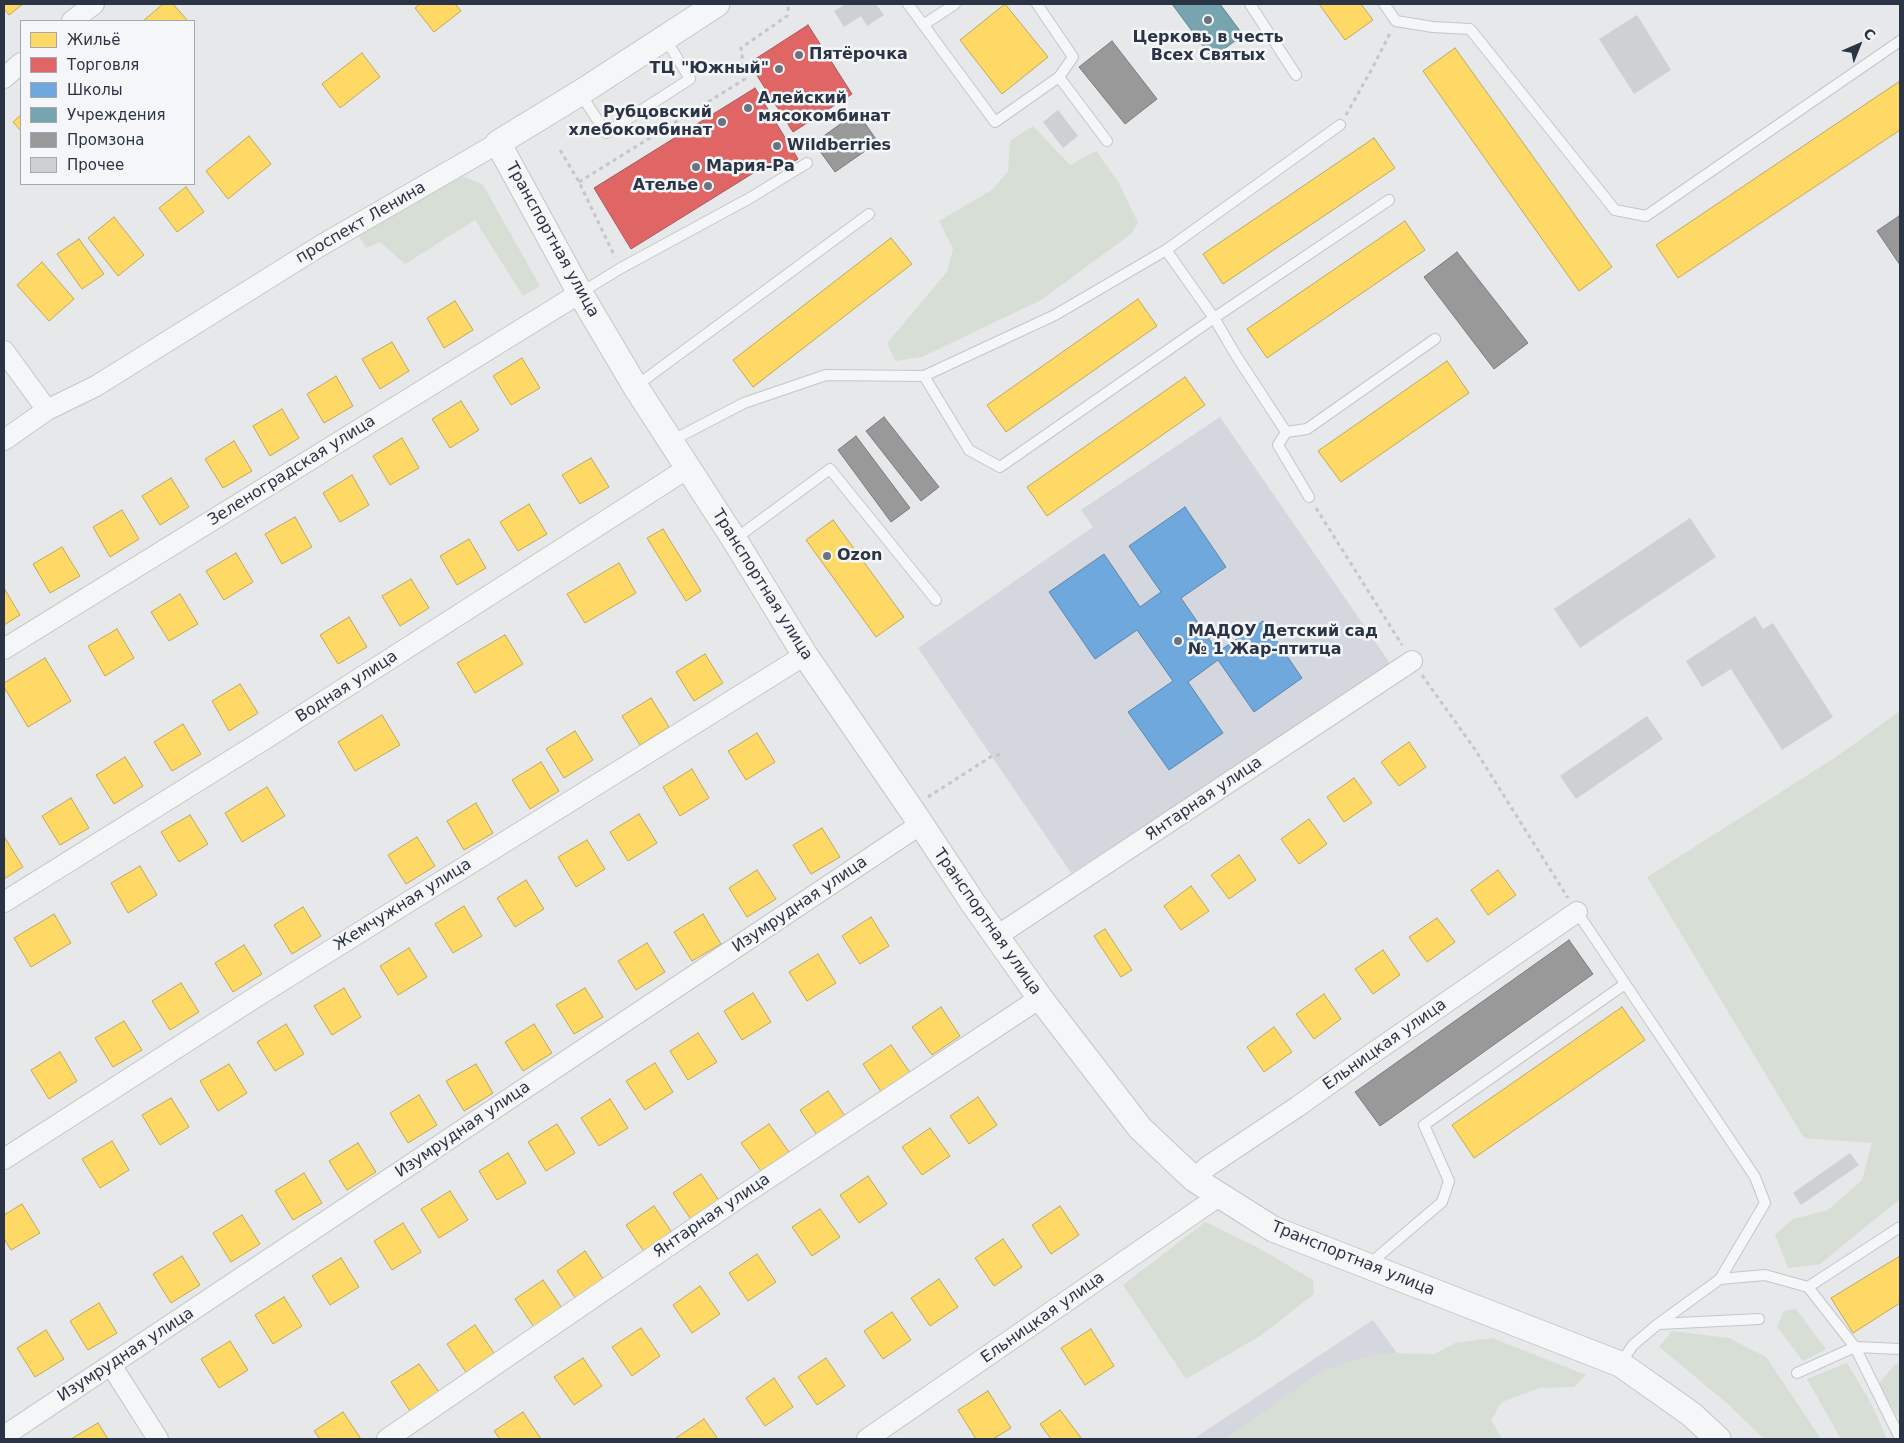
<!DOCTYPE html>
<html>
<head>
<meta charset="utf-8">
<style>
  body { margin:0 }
  #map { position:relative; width:1904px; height:1443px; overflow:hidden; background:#e6e8ea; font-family:"DejaVu Sans",sans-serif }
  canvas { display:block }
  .frame { position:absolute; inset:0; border:5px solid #2b3445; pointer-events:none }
  .legend { position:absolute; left:20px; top:20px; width:175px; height:165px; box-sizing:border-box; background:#f4f6f9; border:1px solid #a4a8b1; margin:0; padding:6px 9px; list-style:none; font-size:15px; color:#2b3445 }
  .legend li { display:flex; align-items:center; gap:10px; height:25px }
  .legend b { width:25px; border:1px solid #a4a8b1 }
  .north { position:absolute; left:1834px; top:20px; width:50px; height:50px; -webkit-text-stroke:4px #f4f6f9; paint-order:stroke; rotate:44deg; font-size:14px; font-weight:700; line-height:20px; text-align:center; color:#2b3445 }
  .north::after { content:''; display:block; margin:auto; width:18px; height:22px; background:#2b3445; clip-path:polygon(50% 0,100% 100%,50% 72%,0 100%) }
</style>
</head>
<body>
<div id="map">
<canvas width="1904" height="1443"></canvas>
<div class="frame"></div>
<ul class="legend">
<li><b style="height:14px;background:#ffd966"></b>Жильё</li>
<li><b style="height:14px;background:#e06666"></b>Торговля</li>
<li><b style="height:14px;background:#6fa8dc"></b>Школы</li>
<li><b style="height:14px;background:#76a5af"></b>Учреждения</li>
<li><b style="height:14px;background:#999"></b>Промзона</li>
<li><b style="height:14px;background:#ced0d3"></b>Прочее</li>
</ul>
<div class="north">С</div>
</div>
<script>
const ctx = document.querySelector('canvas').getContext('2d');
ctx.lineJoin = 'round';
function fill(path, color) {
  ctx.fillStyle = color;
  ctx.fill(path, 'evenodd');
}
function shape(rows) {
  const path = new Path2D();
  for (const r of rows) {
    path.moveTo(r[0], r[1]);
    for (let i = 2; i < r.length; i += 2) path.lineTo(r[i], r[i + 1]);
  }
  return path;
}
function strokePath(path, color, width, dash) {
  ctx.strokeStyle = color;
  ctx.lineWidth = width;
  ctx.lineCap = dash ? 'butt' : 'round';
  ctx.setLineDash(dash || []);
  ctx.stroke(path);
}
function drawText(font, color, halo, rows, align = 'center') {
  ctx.font = font + ' "DejaVu Sans",sans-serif';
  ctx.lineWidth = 5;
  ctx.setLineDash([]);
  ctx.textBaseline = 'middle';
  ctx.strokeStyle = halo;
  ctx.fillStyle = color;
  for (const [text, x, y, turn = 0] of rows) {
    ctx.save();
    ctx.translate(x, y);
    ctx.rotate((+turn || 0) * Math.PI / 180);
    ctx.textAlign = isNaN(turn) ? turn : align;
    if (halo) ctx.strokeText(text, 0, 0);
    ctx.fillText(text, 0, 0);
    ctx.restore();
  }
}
fill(shape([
  [1220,417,1392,666,1071,873,918,648,1093,527,1081,510],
  [1373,1320,1459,1439,1193,1439]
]), '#d4d7dd');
fill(shape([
  [1033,126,1070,165,1096,151,1119,183,1138,223,1131,234,1041,300,922,357,895,361,887,343,947,272,953,249,939,221,992,190,1008,171,1010,141],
  [463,176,483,185,540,286,523,296,475,220,405,264,380,242,366,248,358,235],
  [1900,711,1900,1199,1820,1264,1788,1268,1775,1235,1793,1219,1828,1210,1862,1180,1872,1143,1804,1138,1647,877,1833,759],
  [1205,1222,1255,1246,1313,1280,1314,1294,1260,1336,1186,1379,1123,1285],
  [1796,1309,1826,1349,1803,1361,1777,1327,1784,1311],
  [1672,1331,1729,1338,1766,1357,1821,1439,1764,1439,1728,1404,1659,1347],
  [1492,1338,1586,1375,1574,1387,1539,1388,1502,1402,1491,1420,1502,1439,1224,1439,1323,1370,1379,1353,1434,1354,1455,1343],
  [1847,1363,1871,1403,1887,1439,1841,1439,1807,1379],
  [1895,1364,1900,1365,1900,1420,1878,1385]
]), '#d6ded6');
const homes = shape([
  [4,4,23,4,9,15,4,9,4,4],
  [163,4,173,4,188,21,143,21,163,4],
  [420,4,455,4,461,11,434,32,415,8,420,4],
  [1005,4,1048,57,1002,94,960,40,1005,4],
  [1319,4,1361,4,1373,20,1345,40,1319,4],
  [1455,48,1612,267,1579,291,1423,71,1455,48],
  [362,53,380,77,340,108,322,84,362,53],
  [1900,81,1900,130,1678,278,1656,245,1900,81],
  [21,115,21,131,13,122,21,115],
  [249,136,271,164,228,199,206,171,249,136],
  [1374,138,1395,168,1223,284,1203,254,1374,138],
  [186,187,204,212,177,232,159,208,186,187],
  [114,217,144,255,118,276,88,238,114,217],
  [1405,221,1425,250,1267,358,1247,329,1405,221],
  [891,238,912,264,753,387,733,360,891,238],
  [79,239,104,274,82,289,57,254,79,239],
  [42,262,74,299,49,321,17,285,42,262],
  [1138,299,1157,326,1006,432,987,405,1138,299],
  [455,301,473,330,444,348,427,318,455,301],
  [392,342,409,371,380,389,362,359,392,342],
  [522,358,540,388,511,405,493,376,522,358],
  [1447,361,1469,393,1341,482,1318,451,1447,361],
  [336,376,353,406,324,423,307,394,336,376],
  [1185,377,1205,405,1047,516,1027,487,1185,377],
  [461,401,479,430,450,448,432,419,461,401],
  [282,409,299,438,270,456,253,426,282,409],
  [402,438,419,468,390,485,373,456,402,438],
  [234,441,252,471,223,488,205,459,234,441],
  [591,458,609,487,580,504,562,475,591,458],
  [352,475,369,505,340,522,323,493,352,475],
  [171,478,189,507,160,525,142,496,171,478],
  [529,504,547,534,518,551,500,522,529,504],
  [122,510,139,539,110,557,93,527,122,510],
  [295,517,312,547,282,564,265,534,295,517],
  [833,520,904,617,876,637,806,540,833,520],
  [663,529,701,591,686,601,647,538,663,529],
  [469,539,486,568,457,585,440,556,469,539],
  [62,547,80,576,50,593,33,564,62,547],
  [236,553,253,582,224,600,206,571,236,553],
  [619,563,636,593,585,623,567,594,619,563],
  [411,579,429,608,400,626,382,596,411,579],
  [4,588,20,615,4,625,4,588],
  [180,594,198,624,169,641,151,612,180,594],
  [349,617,367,647,338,664,320,635,349,617],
  [117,629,134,658,105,676,88,646,117,629],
  [505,635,523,664,475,693,457,663,505,635],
  [705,654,723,683,694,701,676,672,705,654],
  [45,658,71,701,28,727,4,687,4,683,45,658],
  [240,684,258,713,229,731,212,701,240,684],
  [651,698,669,727,640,745,622,716,651,698],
  [382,715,400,745,355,771,338,742,382,715],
  [183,724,201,754,172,771,154,742,183,724],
  [575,731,593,760,564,778,546,749,575,731],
  [757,733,775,762,746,780,728,751,757,733],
  [1409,742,1426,767,1399,786,1381,762,1409,742],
  [125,757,143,786,114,804,96,775,125,757],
  [541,762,559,791,530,809,512,780,541,762],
  [692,769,709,798,680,816,663,787,692,769],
  [1354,778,1372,803,1344,822,1327,797,1354,778],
  [267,787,285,816,242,842,225,813,267,787],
  [71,798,89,828,60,845,42,816,71,798],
  [476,803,493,833,464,850,447,821,476,803],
  [639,814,657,843,628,861,610,832,639,814],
  [190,815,208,844,179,862,161,832,190,815],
  [1309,819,1327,844,1299,864,1281,839,1309,819],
  [822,828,840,857,811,874,793,845,822,828],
  [417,837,435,866,406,884,388,855,417,837],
  [5,838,23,867,4,879,4,839,5,838],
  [587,840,605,869,576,887,558,857,587,840],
  [1239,855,1256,880,1229,899,1211,875,1239,855],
  [140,866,157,895,128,913,111,883,140,866],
  [757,870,776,899,747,917,729,888,757,870],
  [1498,870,1516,895,1488,915,1471,890,1498,870],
  [526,880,544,909,515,927,497,898,526,880],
  [1191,886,1209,911,1181,930,1164,906,1191,886],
  [464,906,482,936,453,953,435,924,464,906],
  [303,907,321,936,292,954,274,925,303,907],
  [54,914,71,943,31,967,14,938,54,914],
  [703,914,721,944,692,961,674,932,703,914],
  [871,917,889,946,860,964,842,936,871,917],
  [1437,918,1455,942,1427,962,1409,937,1437,918],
  [1105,929,1132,970,1121,977,1094,936,1105,929],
  [647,943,665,972,636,990,618,961,647,943],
  [244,945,262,974,233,992,215,963,244,945],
  [409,948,427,977,398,995,380,966,409,948],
  [1383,950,1400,975,1373,994,1355,969,1383,950],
  [818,954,836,983,807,1001,789,972,818,954],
  [181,983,199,1012,170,1030,152,1001,181,983],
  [344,988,361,1017,332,1035,314,1006,344,988],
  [585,988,603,1017,574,1034,556,1005,585,988],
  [753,993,771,1022,742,1040,724,1011,753,993],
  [1324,994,1341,1019,1314,1039,1296,1014,1324,994],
  [941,1007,960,1036,932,1055,912,1027,941,1007],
  [1622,1007,1645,1040,1474,1158,1452,1125,1622,1007],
  [124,1021,142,1050,113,1067,95,1038,124,1021],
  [286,1024,304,1054,275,1071,257,1042,286,1024],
  [534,1024,552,1053,523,1071,505,1042,534,1024],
  [1274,1027,1292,1052,1264,1072,1247,1047,1274,1027],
  [698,1033,717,1062,688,1080,670,1051,698,1033],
  [891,1045,911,1074,882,1093,863,1064,891,1045],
  [60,1052,77,1081,49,1099,31,1070,60,1052],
  [655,1063,673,1092,645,1110,626,1081,655,1063],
  [229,1064,247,1093,218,1111,200,1081,229,1064],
  [476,1064,493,1093,464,1111,446,1081,476,1064],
  [828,1091,847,1119,819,1138,800,1110,828,1091],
  [419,1095,437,1125,408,1143,390,1113,419,1095],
  [978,1097,997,1125,969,1144,950,1116,978,1097],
  [171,1098,189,1127,160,1145,142,1115,171,1098],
  [610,1099,628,1128,599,1146,581,1118,610,1099],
  [557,1124,575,1153,546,1171,528,1142,557,1124],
  [769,1124,789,1152,761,1171,741,1143,769,1124],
  [930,1128,950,1156,922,1175,902,1147,930,1128],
  [112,1141,129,1170,100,1188,82,1159,112,1141],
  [358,1143,376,1172,347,1190,329,1161,358,1143],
  [508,1153,526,1183,497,1200,479,1171,508,1153],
  [304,1173,322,1203,293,1220,275,1191,304,1173],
  [701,1174,720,1202,692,1221,673,1193,701,1174],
  [868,1176,887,1204,859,1223,840,1195,868,1176],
  [450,1191,468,1220,439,1238,421,1209,450,1191],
  [22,1204,40,1233,11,1250,4,1239,4,1215,22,1204],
  [654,1206,673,1234,645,1253,626,1225,654,1206],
  [1060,1206,1079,1235,1051,1254,1032,1225,1060,1206],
  [820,1209,840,1237,812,1256,792,1227,820,1209],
  [242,1215,260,1244,231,1262,213,1233,242,1215],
  [403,1223,421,1252,392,1270,374,1241,403,1223],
  [1003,1239,1022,1267,994,1286,975,1258,1003,1239],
  [585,1251,604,1280,576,1299,557,1271,585,1251],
  [757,1254,776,1282,748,1301,729,1273,757,1254],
  [182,1256,200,1285,171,1303,153,1274,182,1256],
  [1900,1256,1900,1303,1853,1333,1831,1298,1900,1256],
  [341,1258,359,1287,330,1305,312,1276,341,1258],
  [939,1279,958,1307,930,1326,911,1298,939,1279],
  [543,1280,562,1308,534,1327,515,1299,543,1280],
  [700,1286,720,1314,692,1333,673,1305,700,1286],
  [284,1297,302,1326,273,1344,255,1315,284,1297],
  [99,1303,117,1333,88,1350,70,1321,99,1303],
  [892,1312,911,1340,883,1359,864,1331,892,1312],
  [475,1325,494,1353,466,1372,447,1344,475,1325],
  [641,1328,660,1356,632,1376,612,1347,641,1328],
  [1091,1329,1114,1366,1085,1385,1061,1348,1091,1329],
  [46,1330,64,1359,35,1377,17,1348,46,1330],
  [230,1341,248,1370,219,1388,201,1359,230,1341],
  [583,1358,602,1386,574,1405,554,1377,583,1358],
  [826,1358,845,1386,817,1405,798,1377,826,1358],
  [419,1364,439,1392,410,1411,391,1382,419,1364],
  [774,1378,793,1407,765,1426,746,1398,774,1378],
  [988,1391,1011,1428,993,1439,976,1439,958,1410,988,1391],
  [1060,1410,1082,1439,1051,1439,1040,1424,1060,1410],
  [343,1412,361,1439,320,1439,314,1431,343,1412],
  [523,1412,541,1439,500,1439,494,1431,523,1412],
  [704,1419,718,1439,677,1439,676,1438,704,1419],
  [98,1423,108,1439,71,1439,98,1423]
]);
fill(homes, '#ffd966');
strokePath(homes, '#bfa85c', 1);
const shops = shape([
  [808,25,852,94,793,132,749,63,808,25],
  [755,88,798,159,777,171,771,162,631,249,594,188,755,88]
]);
fill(shops, '#e06666');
strokePath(shops, '#aa575c', 1);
const schools = shape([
  [1185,507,1226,567,1181,598,1218,652,1263,621,1302,678,1254,712,1218,660,1188,682,1223,733,1169,770,1128,712,1173,681,1137,630,1095,659,1049,592,1104,554,1140,607,1161,592,1129,546,1185,507]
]);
fill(schools, '#6fa8dc');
strokePath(schools, '#5b85af', 1);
const public = shape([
  [1172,4,1220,4,1243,35,1212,58,1172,4]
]);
fill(public, '#76a5af');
strokePath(public, '#60838f', 1);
const industry = shape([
  [1112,41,1157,99,1125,124,1079,67,1112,41],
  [857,112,878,142,835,172,814,143,857,112],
  [1899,216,1900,219,1900,265,1877,231,1899,216],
  [1457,252,1528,343,1494,369,1424,277,1457,252],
  [884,417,939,487,921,501,866,431,884,417],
  [856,436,910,508,891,522,838,450,856,436],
  [1569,940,1593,974,1380,1126,1355,1092,1569,940]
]);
fill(industry, '#999');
strokePath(industry, '#787b80', 1);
fill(shape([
  [846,4,876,4,884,15,867,26,861,16,844,27,834,11],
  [1637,15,1671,70,1634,94,1599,39],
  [1058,110,1078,136,1063,148,1043,122],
  [1690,518,1716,557,1580,648,1554,609],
  [1755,616,1763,629,1773,623,1833,717,1782,750,1731,669,1702,687,1686,661],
  [1647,716,1663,739,1576,799,1560,776],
  [1850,1153,1859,1165,1801,1205,1793,1193]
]), '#ced0d3');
const service = shape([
  [908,4,995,122,1059,77,1107,141],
  [1037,4,1073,57,1059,77],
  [1250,4,1296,75],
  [1384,4,1396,21,1433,27,1470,29,1615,210,1646,216,1900,41],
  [923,25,955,4],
  [580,93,606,133,690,79,665,38],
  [1166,250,1214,318,1237,357,1286,432,1278,445,1309,497],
  [580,293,621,268,750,198,807,163],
  [924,376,969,450,1000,467,1214,318,1389,200],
  [636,386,869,214],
  [1286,432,1307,429,1435,339],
  [671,441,744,403,826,375,924,376,1055,315,1166,250,1340,125],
  [735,539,830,469,936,600],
  [1577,912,1755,1177,1765,1203,1720,1279,1658,1324,1633,1345,1620,1364],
  [1369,1266,1381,1254,1442,1202,1449,1181,1424,1125,1625,984],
  [1720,1279,1765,1275,1808,1287,1855,1347,1900,1438],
  [1808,1287,1900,1227],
  [1659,1324,1759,1319],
  [1797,1373,1855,1347,1900,1349]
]);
const minor = shape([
  [72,21,94,4],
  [4,78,21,63],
  [4,351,47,410],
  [4,440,47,410,96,386,320,246,498,143],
  [4,649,580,293],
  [4,902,265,739,688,468],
  [997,936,1412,661],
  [4,1159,259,995,805,655],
  [1194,1179,1207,1167,1297,1107,1360,1062,1577,912],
  [111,1365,158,1439],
  [4,1436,921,824],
  [387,1439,737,1199,1040,998],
  [867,1439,1219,1196]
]);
const tertiary = shape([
  [717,4,580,93,498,143,580,293,635,386,734,539,805,655,913,812,973,903,1040,998,1140,1128,1194,1179,1273,1229,1620,1364,1691,1414,1718,1439]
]);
strokePath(service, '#c4c6c8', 12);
strokePath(minor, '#c4c6c8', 22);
strokePath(tertiary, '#c4c6c8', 27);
strokePath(shape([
  [1346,115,1373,67,1390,33],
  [560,150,579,182,615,257],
  [579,182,745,79,741,48,787,16,789,4],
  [1316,508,1402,645],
  [1422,675,1474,748,1568,898],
  [928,797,992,756,1002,754]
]), '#c5c6ca', 3, [4, 4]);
strokePath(service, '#f5f6f7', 10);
strokePath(minor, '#f5f6f7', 20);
strokePath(tertiary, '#f5f6f7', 25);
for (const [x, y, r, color] of [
  [1208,20,5,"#6c737f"],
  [799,55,5,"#6c737f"],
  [779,69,5,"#6c737f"],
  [748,108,5,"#6c737f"],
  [722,122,5,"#6c737f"],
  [777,146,5,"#6c737f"],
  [696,167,5,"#6c737f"],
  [708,186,5,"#6c737f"],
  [827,556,5,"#6c737f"],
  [1178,641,5,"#6c737f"]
]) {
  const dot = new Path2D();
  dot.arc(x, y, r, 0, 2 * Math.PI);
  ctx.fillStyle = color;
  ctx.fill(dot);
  strokePath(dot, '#f4f6f9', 2);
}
drawText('bold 16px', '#2b3445', '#f4f6f9', [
  ["Церковь в честь",1208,38,"center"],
  ["Всех Святых",1208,56,"center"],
  ["Пятёрочка",809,55],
  ["ТЦ \"Южный\"",769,69,"right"],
  ["Алейский",758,99],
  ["мясокомбинат",758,117],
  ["Рубцовский",712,113,"right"],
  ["хлебокомбинат",712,131,"right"],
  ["Wildberries",787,146],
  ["Мария-Ра",706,167],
  ["Ателье",698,186,"right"],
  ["Ozon",837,556],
  ["МАДОУ Детский сад",1188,632],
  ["№ 1 Жар-птитца",1188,650]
], 'left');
drawText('16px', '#2b3445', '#f4f6f9', [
  ["проспект Ленина",361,223,-30],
  ["Транспортная улица",552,240,61],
  ["Зеленоградская улица",292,471,-32],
  ["Транспортная улица",762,585,58],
  ["Водная улица",347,687,-33],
  ["Янтарная улица",1204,799,-34],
  ["Жемчужная улица",403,905,-32],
  ["Изумрудная улица",800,905,-34],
  ["Транспортная улица",987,922,55],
  ["Ельницкая улица",1385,1045,-35],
  ["Изумрудная улица",463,1130,-34],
  ["Янтарная улица",712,1216,-34],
  ["Транспортная улица",1353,1259,22],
  ["Ельницкая улица",1043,1318,-35],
  ["Изумрудная улица",126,1355,-33]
]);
</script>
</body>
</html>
